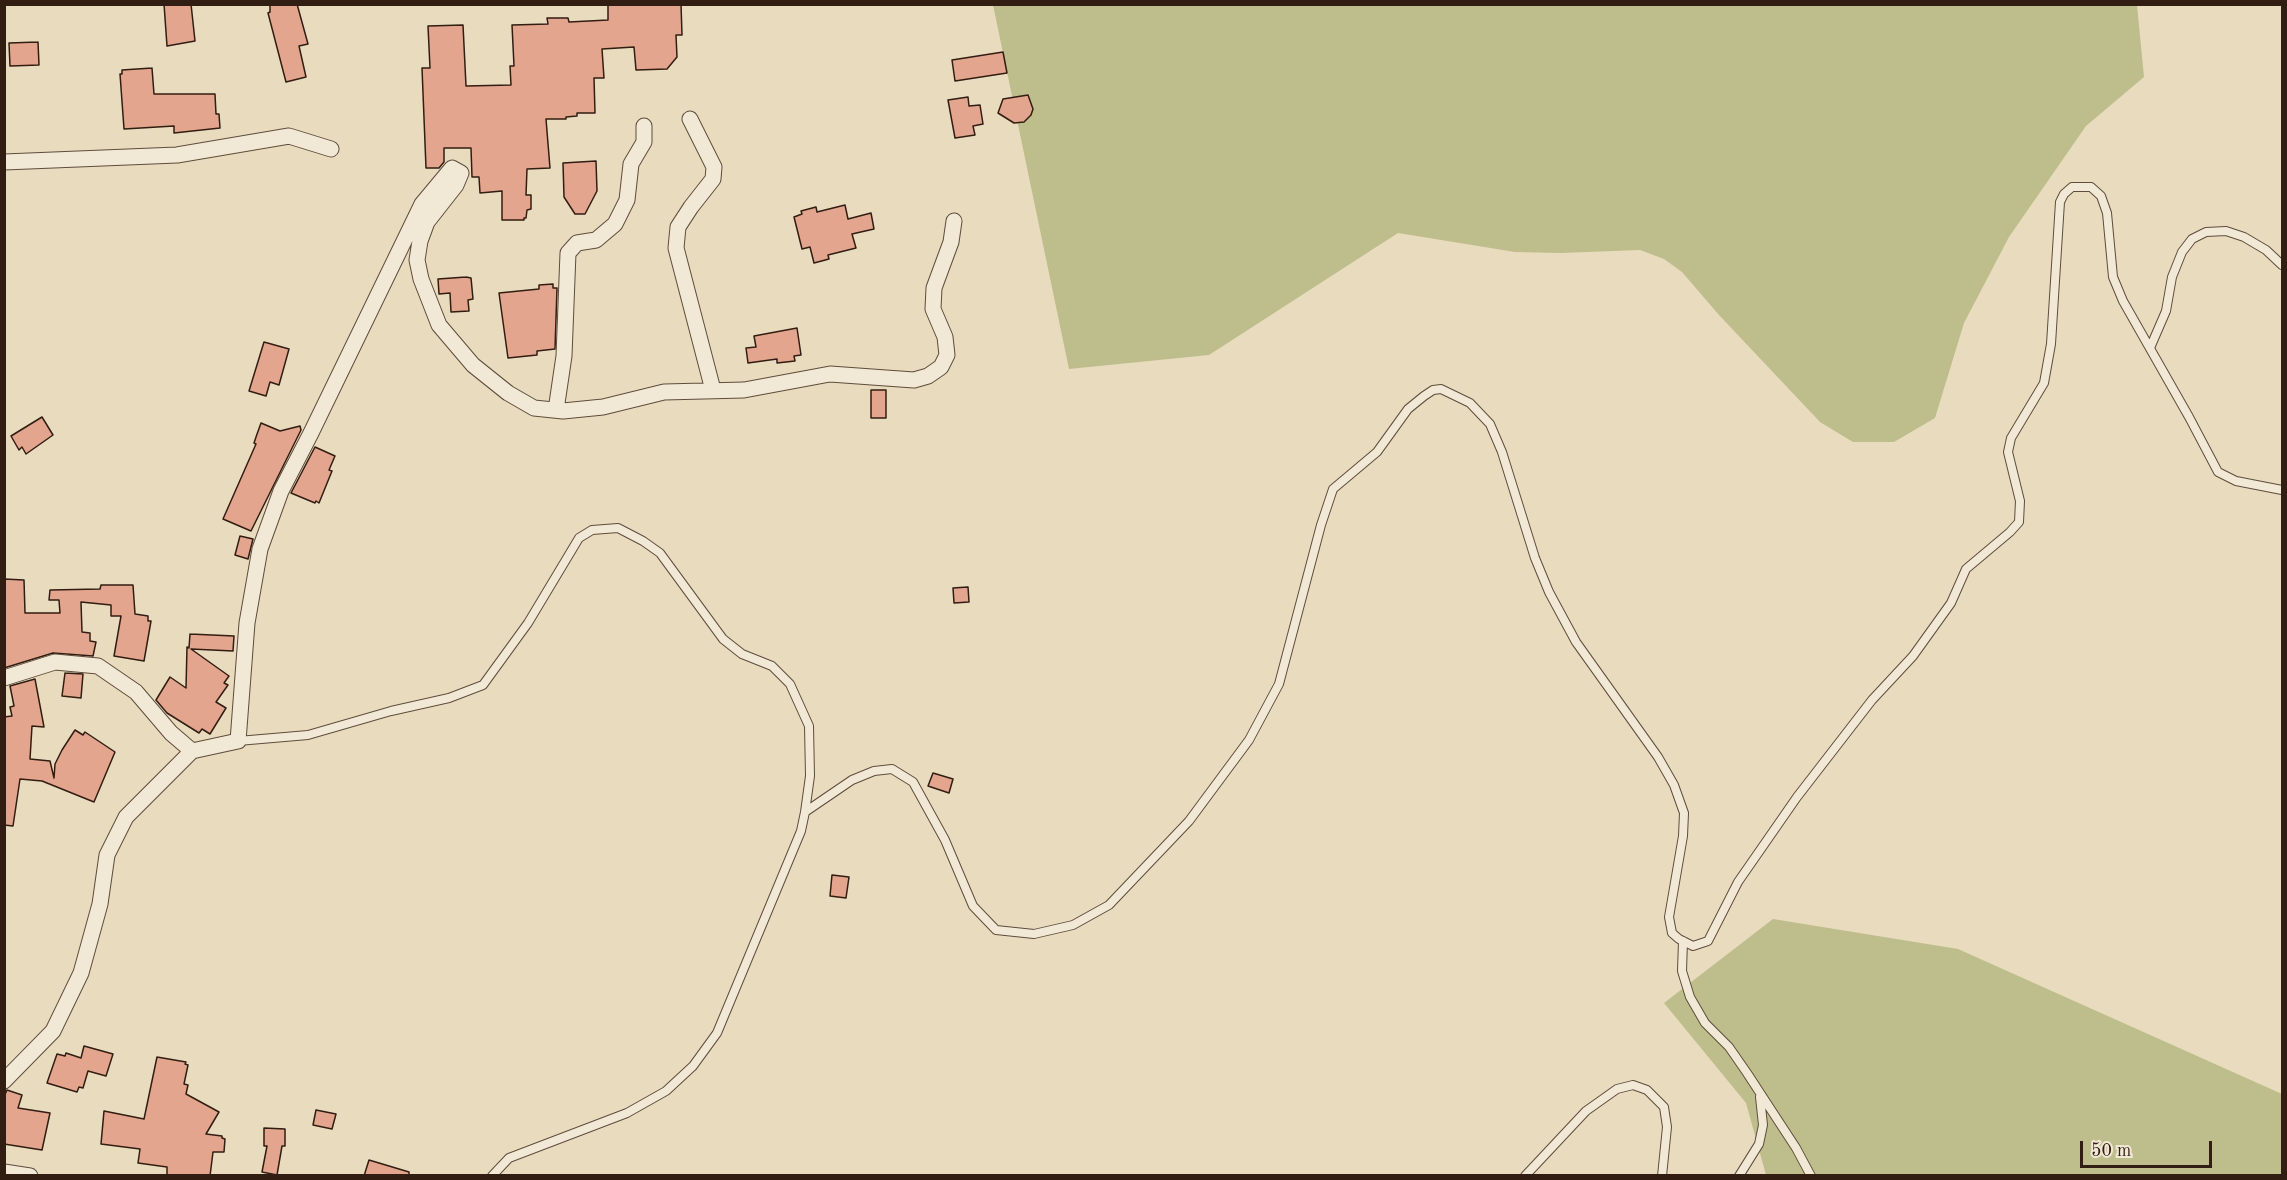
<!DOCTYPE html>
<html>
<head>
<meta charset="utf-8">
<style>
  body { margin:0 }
  #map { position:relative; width:2287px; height:1180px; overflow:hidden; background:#e9dbbe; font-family:"Old Standard TT",serif }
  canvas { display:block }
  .frame { position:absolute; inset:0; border:6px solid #311d11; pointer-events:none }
  .scale { position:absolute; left:2080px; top:1141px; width:132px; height:27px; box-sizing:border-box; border:3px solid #311d11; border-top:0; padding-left:8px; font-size:18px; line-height:21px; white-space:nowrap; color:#311d11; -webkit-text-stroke:4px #f1e8d5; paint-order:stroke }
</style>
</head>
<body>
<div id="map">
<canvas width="2287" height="1180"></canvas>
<div class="frame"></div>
<div class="scale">50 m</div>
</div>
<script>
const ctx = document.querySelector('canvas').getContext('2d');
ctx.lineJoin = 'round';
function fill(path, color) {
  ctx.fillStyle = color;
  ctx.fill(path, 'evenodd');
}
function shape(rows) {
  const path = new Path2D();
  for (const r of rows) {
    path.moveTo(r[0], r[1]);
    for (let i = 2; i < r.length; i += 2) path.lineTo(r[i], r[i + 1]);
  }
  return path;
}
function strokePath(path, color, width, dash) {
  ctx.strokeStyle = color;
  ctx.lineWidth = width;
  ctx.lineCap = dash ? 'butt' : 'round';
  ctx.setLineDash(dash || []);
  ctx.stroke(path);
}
fill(shape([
  [993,5,2137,5,2144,77,2086,126,2009,237,1964,323,1935,418,1894,442,1853,442,1820,422,1719,315,1682,272,1664,259,1640,250,1561,253,1515,252,1398,233,1209,355,1069,369],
  [1773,919,1958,949,2282,1094,2282,1175,1766,1175,1746,1103,1664,1003]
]), '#bebe8c');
const building = shape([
  [164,4,191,4,195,41,167,46,164,4],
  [270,4,297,4,308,44,299,46,306,77,286,82,268,13,270,12,270,4],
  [608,4,681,4,682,35,676,35,677,57,667,69,636,70,634,47,602,49,604,78,594,78,595,113,577,113,577,116,566,117,566,119,546,119,550,168,527,169,526,195,531,195,531,209,527,210,526,218,524,218,524,220,502,220,502,191,480,193,479,177,472,177,471,148,444,148,444,162,439,168,426,168,422,68,430,68,428,26,463,25,466,86,511,85,510,66,514,66,512,25,548,24,547,18,568,18,569,22,608,20,608,4],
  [38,42,39,65,10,66,9,43,38,42],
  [1003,52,1007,73,955,81,952,60,1003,52],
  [152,68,154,94,215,94,216,114,219,114,220,128,174,133,174,126,124,129,120,74,122,74,122,70,152,68],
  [1028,95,1033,109,1031,115,1024,122,1014,123,998,113,1003,99,1028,95],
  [968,97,969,106,980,105,983,124,973,126,975,135,955,138,948,100,968,97],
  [596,161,597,191,585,214,575,214,564,197,563,163,596,161],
  [845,205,848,219,871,213,874,229,852,234,856,248,828,255,829,259,814,263,810,247,802,249,794,217,802,214,801,211,816,207,817,212,845,205],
  [466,277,471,278,473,299,468,300,469,311,451,312,450,293,439,294,438,279,466,277],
  [553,284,553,288,557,288,555,349,537,351,537,355,508,358,499,293,539,289,539,285,553,284],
  [797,328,801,355,794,356,795,361,777,363,777,359,748,363,746,348,756,347,754,336,797,328],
  [264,342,289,349,279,385,270,382,266,396,249,391,264,342],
  [871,390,886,390,886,418,871,418,871,390],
  [42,417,53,435,26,454,22,447,19,450,11,436,42,417],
  [261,423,280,431,300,426,301,430,251,531,223,519,256,444,254,443,256,437,261,423],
  [315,447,335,456,329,470,332,471,319,503,316,501,315,503,291,493,315,447],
  [240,536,253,539,248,559,235,555,240,536],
  [4,579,24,580,25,613,60,613,59,600,49,600,50,590,100,589,101,585,133,585,135,614,148,616,148,621,151,621,144,661,114,656,121,616,111,616,111,605,81,602,82,632,90,633,90,641,96,642,93,656,53,653,4,668,4,579],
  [968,587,969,602,954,603,953,588,968,587],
  [190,634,234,636,233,651,191,649,229,676,224,683,228,685,216,702,226,708,210,734,202,729,199,733,167,713,156,700,170,677,186,688,187,647,189,648,190,634],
  [65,673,83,674,81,698,62,696,65,673],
  [35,679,44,727,32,726,30,759,50,761,54,778,55,764,62,750,75,730,83,735,85,732,115,752,94,802,42,781,20,779,13,826,4,825,4,717,12,716,10,707,14,706,10,686,35,679],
  [933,773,953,779,949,793,928,786,933,773],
  [832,875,849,877,846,898,830,896,832,875],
  [84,1046,113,1054,106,1076,88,1071,83,1088,79,1087,77,1092,47,1083,57,1054,65,1056,66,1053,81,1058,84,1046],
  [157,1057,186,1062,185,1064,188,1065,184,1084,188,1085,186,1094,219,1112,206,1134,222,1136,222,1138,225,1139,224,1152,213,1152,210,1176,167,1176,167,1167,138,1163,140,1149,101,1144,104,1111,144,1119,157,1057],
  [7,1090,22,1095,18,1108,50,1113,42,1150,4,1144,4,1097,7,1090],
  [316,1110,336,1114,332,1129,313,1125,316,1110],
  [264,1128,285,1129,285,1146,282,1146,277,1175,262,1172,267,1146,264,1146,264,1128],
  [369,1160,409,1172,409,1176,364,1176,369,1160]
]);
fill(building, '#e4a58e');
strokePath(building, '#311d11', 1.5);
const service = shape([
  [2150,348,2166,311,2172,277,2182,252,2192,239,2206,232,2226,231,2244,237,2266,250,2282,265],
  [238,741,308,735,391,711,449,698,483,685,528,623,579,538,592,530,618,528,643,541,660,553,723,639,742,654,772,666,790,684,809,726,810,776,805,812,801,831,717,1033,693,1066,666,1091,627,1113,509,1158,492,1176],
  [805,812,852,780,874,771,892,769,913,782,945,840,973,906,996,930,1034,934,1073,925,1109,905,1189,821,1249,740,1279,684,1321,525,1333,489,1377,452,1408,409,1424,396,1433,390,1441,389,1470,403,1490,424,1502,452,1535,558,1549,592,1576,642,1658,757,1674,785,1684,813,1683,836,1669,917,1672,933,1679,939,1693,946,1708,941,1738,882,1797,797,1872,700,1913,656,1951,603,1966,569,2010,532,2019,522,2020,501,2008,452,2011,438,2044,383,2051,344,2060,202,2064,194,2072,187,2091,187,2101,196,2107,213,2113,277,2123,301,2189,417,2218,472,2236,481,2282,490],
  [1683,941,1682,971,1690,997,1705,1023,1729,1047,1747,1073,1796,1148,1811,1176],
  [1525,1176,1586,1111,1617,1089,1633,1085,1647,1090,1664,1107,1667,1127,1662,1176],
  [1739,1176,1759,1144,1763,1125,1760,1097]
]);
const minor = shape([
  [690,119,714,167,713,179,691,207,678,227,676,248,713,390],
  [4,162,177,155,289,136,331,149],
  [556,410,564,356,568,253,577,243,596,240,615,224,627,200,631,164,644,142,644,126],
  [4,678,55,662,98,666,136,692,171,733,192,751,238,741,247,623,260,549,281,491,311,433,422,204,452,168,461,173,456,185,427,222,420,241,417,260,421,279,439,325,473,365,508,393,534,408,563,411,603,407,664,392,744,390,830,374,914,380,928,376,941,367,947,355,945,337,933,309,934,288,951,242,954,221],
  [4,1081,53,1031,81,973,100,904,107,855,126,817,192,751],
  [4,1172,30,1176]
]);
strokePath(service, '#5f4c3c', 10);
strokePath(minor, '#5f4c3c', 17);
strokePath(service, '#f1e8d5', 8);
strokePath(minor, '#f1e8d5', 15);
</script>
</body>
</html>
